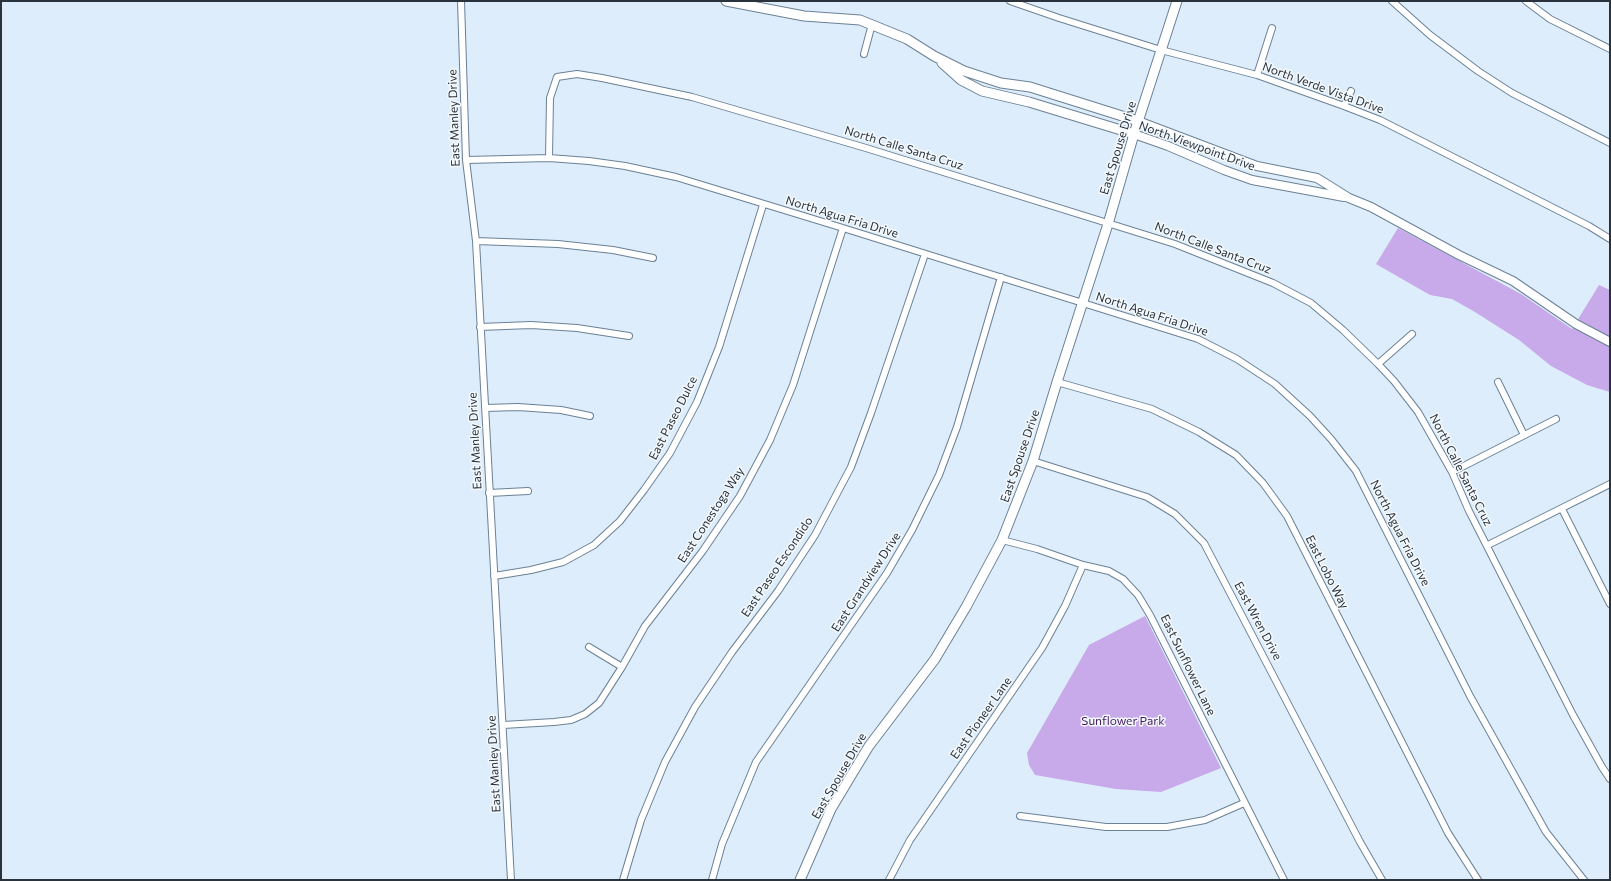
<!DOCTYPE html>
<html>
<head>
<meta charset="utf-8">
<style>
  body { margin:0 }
  #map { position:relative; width:1611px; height:881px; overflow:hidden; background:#deedfb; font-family:Commissioner,sans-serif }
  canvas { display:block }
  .frame { position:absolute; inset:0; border:2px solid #2a333c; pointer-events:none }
</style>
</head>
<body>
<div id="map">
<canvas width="1611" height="881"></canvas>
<div class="frame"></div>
</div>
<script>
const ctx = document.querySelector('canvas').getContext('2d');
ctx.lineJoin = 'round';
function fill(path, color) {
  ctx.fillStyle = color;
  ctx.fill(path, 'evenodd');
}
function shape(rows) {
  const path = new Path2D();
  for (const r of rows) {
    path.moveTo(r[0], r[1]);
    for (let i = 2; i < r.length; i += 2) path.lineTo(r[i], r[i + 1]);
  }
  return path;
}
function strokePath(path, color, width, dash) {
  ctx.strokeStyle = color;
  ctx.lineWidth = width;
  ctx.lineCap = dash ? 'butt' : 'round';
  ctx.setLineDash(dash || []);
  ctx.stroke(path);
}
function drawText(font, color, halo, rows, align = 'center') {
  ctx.font = font + ' Commissioner,sans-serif';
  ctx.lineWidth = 3;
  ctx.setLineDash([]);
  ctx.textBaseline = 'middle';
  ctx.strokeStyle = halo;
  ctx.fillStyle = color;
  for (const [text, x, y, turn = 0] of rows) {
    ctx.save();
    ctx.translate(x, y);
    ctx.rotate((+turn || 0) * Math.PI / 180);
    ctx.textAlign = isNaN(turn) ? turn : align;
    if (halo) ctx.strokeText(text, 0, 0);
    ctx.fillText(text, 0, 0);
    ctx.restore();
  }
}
fill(shape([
  [1398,228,1521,294,1572,329,1599,285,1610,290,1610,392,1587,385,1551,366,1519,340,1475,312,1452,299,1430,295,1376,264],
  [1145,616,1221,768,1161,792,1116,789,1035,775,1029,765,1027,753,1089,645]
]), '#c8a9e9');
const minor = shape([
  [461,1,466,160,476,241,511,880],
  [1010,1,1059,18,1161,50,1257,75,1344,106,1380,120,1589,226,1610,239],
  [1392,1,1430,35,1478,71,1512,93,1610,143],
  [1526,1,1550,19,1610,49],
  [864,54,872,24],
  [1257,75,1272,28],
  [1344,106,1351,91],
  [549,158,550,98,557,77,577,74,602,78,692,97,866,148,1175,244,1273,283,1311,303,1343,330,1378,364,1394,381,1418,412,1452,472,1469,511,1573,715,1602,767,1610,779],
  [466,160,549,158,589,161,625,166,676,177,843,228,1198,339,1237,359,1275,384,1310,416,1331,439,1356,471,1470,696,1546,832,1584,880],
  [476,241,558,244,613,250,653,258],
  [480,327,531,325,577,328,629,336],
  [1378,364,1412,334],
  [1057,382,1152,409,1199,432,1236,455,1263,483,1287,516,1448,833,1478,880],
  [1498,382,1524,435],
  [485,408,518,407,561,410,590,416],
  [1033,461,1147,497,1175,514,1204,543,1360,842,1382,880],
  [1452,472,1556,419],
  [489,493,528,491],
  [1562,509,1610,604],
  [1002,540,1037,549,1083,565,1109,571,1123,579,1138,595,1150,615,1284,880],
  [1488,545,1610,484],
  [494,576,531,570,563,562,594,545,620,521,644,490,670,453,697,402,719,347,763,205],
  [589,647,622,667],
  [503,725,554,722,571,720,585,714,599,703,622,667,645,626,702,552,740,496,770,440,793,385,843,228],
  [1020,816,1106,827,1167,827,1205,820,1244,803],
  [623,880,641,820,665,762,695,707,732,652,778,591,815,535,851,467,871,413,925,254],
  [712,880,722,844,756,762,887,573,912,530,939,475,957,427,1001,277],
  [889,880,910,840,1042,648,1065,606,1083,565]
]);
const tertiary = shape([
  [1138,121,1257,166,1317,178,1349,198,1371,207,1459,255,1513,281,1576,324,1610,342],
  [1134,134,1168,146,1224,170,1252,180,1344,197]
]);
const secondary = shape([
  [726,1,804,16,860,20,907,39,934,56,964,71,1001,83,1030,87,1138,121],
  [942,63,961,80,982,91,1029,102,1134,134],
  [800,880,831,809,852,774,869,746,935,659,966,607,1002,540,1033,461,1057,382,1108,224,1134,134,1177,1]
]);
strokePath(minor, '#6a8196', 8);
strokePath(tertiary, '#6a8196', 10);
strokePath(secondary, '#6a8196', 11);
strokePath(minor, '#fff', 6);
strokePath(tertiary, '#fff', 8);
strokePath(secondary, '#fff', 9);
drawText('12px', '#2a333c', '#f4f9fe', [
  ["North Verde Vista Drive",1323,88,20],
  ["East Manley Drive",454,118,-92],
  ["North Viewpoint Drive",1197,146,20],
  ["North Calle Santa Cruz",904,148,17],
  ["East Spouse Drive",1118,148,-73],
  ["North Agua Fria Drive",842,217,17],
  ["North Calle Santa Cruz",1213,248,21],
  ["North Agua Fria Drive",1152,314,18],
  ["East Paseo Dulce",673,418,-63],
  ["East Manley Drive",475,441,-93],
  ["East Spouse Drive",1020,456,-71],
  ["North Calle Santa Cruz",1461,470,63],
  ["East Conestoga Way",711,515,-57],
  ["North Agua Fria Drive",1400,533,63],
  ["East Paseo Escondido",777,567,-56],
  ["East Lobo Way",1327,572,63],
  ["East Grandview Drive",866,582,-57],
  ["East Wren Drive",1258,621,62],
  ["East Sunflower Lane",1188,665,64],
  ["East Pioneer Lane",981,718,-55],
  ["East Manley Drive",494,764,-93],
  ["East Spouse Drive",839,776,-60]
]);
drawText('12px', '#421962', '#f4f9fe', [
  ["Sunflower Park",1123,721]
]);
</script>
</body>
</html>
